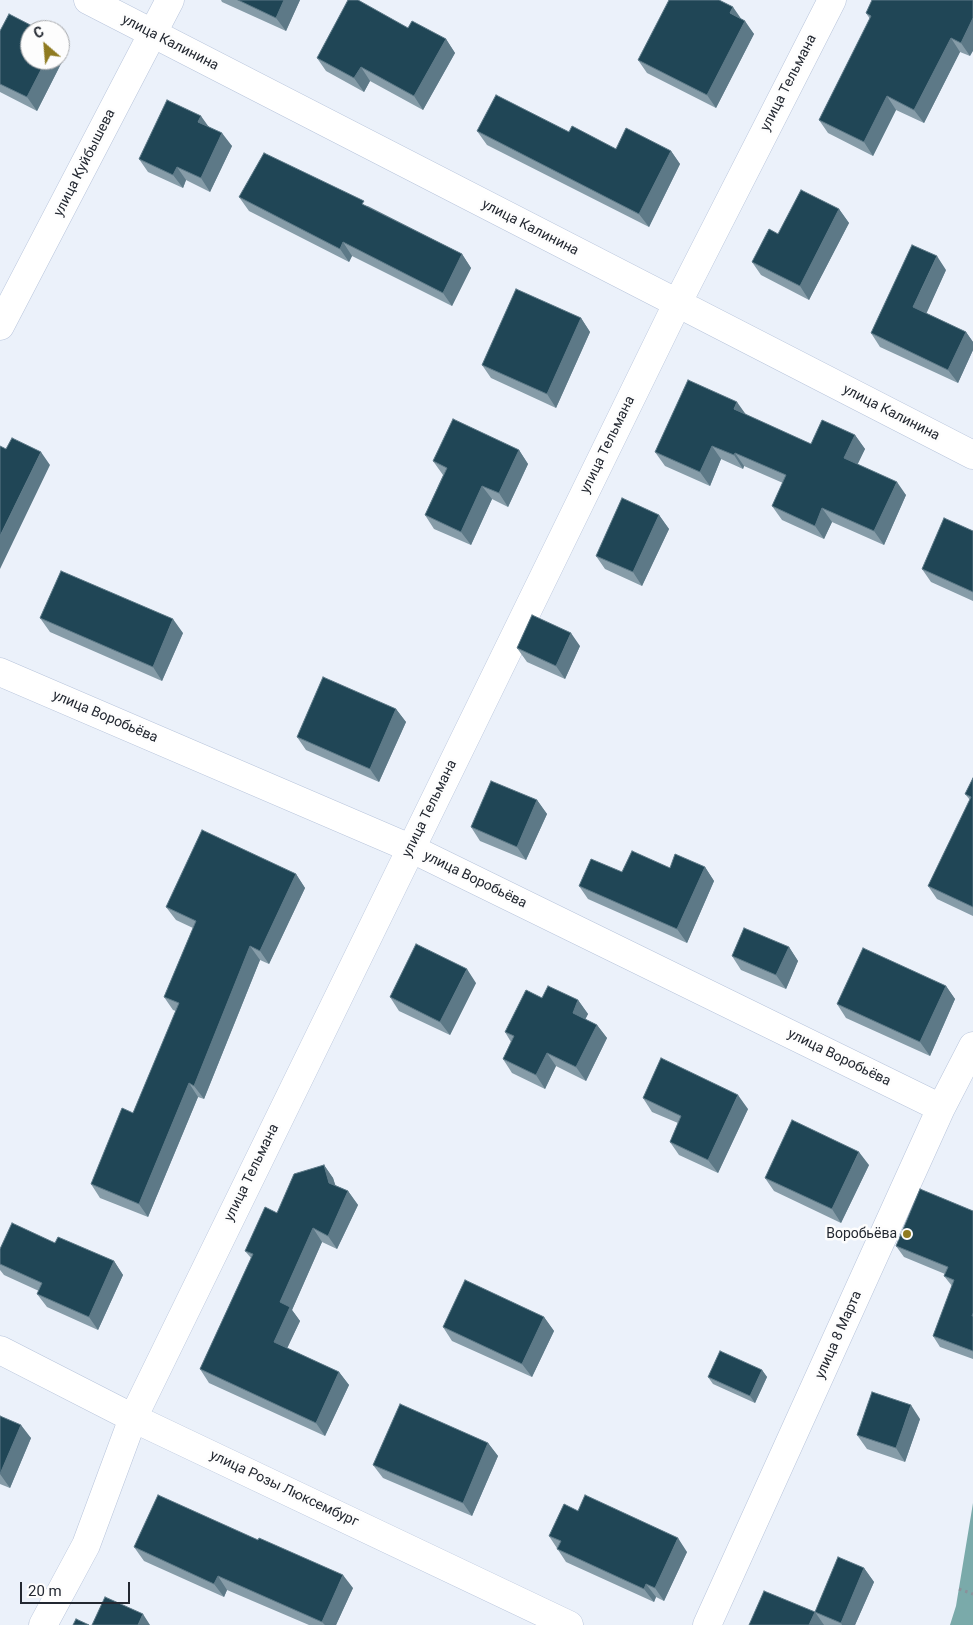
<!DOCTYPE html>
<html>
<head>
<meta charset="utf-8">
<style>
  body { margin:0 }
  #map { position:relative; width:973px; height:1625px; overflow:hidden; background:#ebf1fa; font-family:Roboto,sans-serif }
  canvas { display:block }
  .north { position:absolute; left:20px; top:20px; width:50px; height:50px; box-sizing:border-box; background:#fdfdfd; border:1px solid #a6a8ab; border-radius:50%; rotate:333deg; font-size:14px; font-weight:700; line-height:20px; text-align:center; color:#232831 }
  .north::after { content:''; display:block; margin:auto; width:18px; height:22px; background:#8f7b21; clip-path:polygon(50% 0,100% 100%,50% 72%,0 100%) }
  .scale { position:absolute; left:20px; top:1582px; width:110px; height:22px; box-sizing:border-box; border:2px solid #232831; border-top:0; padding-left:6px; font-size:15px; line-height:18px; white-space:nowrap; color:#232831; -webkit-text-stroke:4px #fdfdfd; paint-order:stroke }
</style>
</head>
<body>
<div id="map">
<canvas width="973" height="1625"></canvas>
<div class="north">С</div>
<div class="scale">20 m</div>
</div>
<script>
const ctx = document.querySelector('canvas').getContext('2d');
ctx.lineJoin = 'round';
function fill(path, color) {
  ctx.fillStyle = color;
  ctx.fill(path, 'evenodd');
}
function shape(rows) {
  const path = new Path2D();
  for (const r of rows) {
    path.moveTo(r[0], r[1]);
    for (let i = 2; i < r.length; i += 2) path.lineTo(r[i], r[i + 1]);
  }
  return path;
}
function strokePath(path, color, width, dash) {
  ctx.strokeStyle = color;
  ctx.lineWidth = width;
  ctx.lineCap = dash ? 'butt' : 'round';
  ctx.setLineDash(dash || []);
  ctx.stroke(path);
}
function drawText(font, color, halo, rows, align = 'center') {
  ctx.font = font + ' Roboto,sans-serif';
  ctx.lineWidth = 5;
  ctx.setLineDash([]);
  ctx.textBaseline = 'middle';
  ctx.strokeStyle = halo;
  ctx.fillStyle = color;
  for (const [text, x, y, turn = 0] of rows) {
    ctx.save();
    ctx.translate(x, y);
    ctx.rotate((+turn || 0) * Math.PI / 180);
    ctx.textAlign = isNaN(turn) ? turn : align;
    if (halo) ctx.strokeText(text, 0, 0);
    ctx.fillText(text, 0, 0);
    ctx.restore();
  }
}
fill(shape([
  [973,1503,973,1625,950,1625,956,1606]
]), '#7aaaaa');
const minor = shape([
  [88,0,973,455],
  [0,326,170,0],
  [0,672,410,848,941,1108],
  [0,1350,133,1418,569,1625],
  [43,1625,86,1545,133,1418,677,304,832,0],
  [707,1625,941,1108,973,1046]
]);
strokePath(minor, '#b7c4db', 29);
strokePath(shape([
  [959,1589,973,1594]
]), '#8b919a', 3, [2.5, 4]);
strokePath(minor, '#fff', 28);
fill(shape([
  [221,0,300,0,286,31,222,2],
  [973,0,970,56,960,52,924,123,896,110,873,156,828,133,819,120,870,19,866,13],
  [742,19,754,34,716,108,647,73,638,60],
  [408,28,446,39,455,53,423,110,370,81,364,92,326,71,317,58],
  [0,31,60,60,60,42,67,52,37,111,0,92],
  [208,126,232,146,210,192,186,180,183,188,148,172,139,159],
  [477,131,569,132,616,149,671,151,680,164,649,227,487,145],
  [239,197,368,206,462,254,471,268,452,306,352,256,349,262,249,211],
  [839,209,849,223,809,300,761,275,752,262,778,234],
  [946,270,926,313,966,332,973,342,973,350,958,383,880,347,871,333],
  [581,318,590,332,556,408,491,378,482,365],
  [746,415,811,444,855,435,865,449,857,464,906,495,884,545,832,522,824,539,782,520,772,506,783,483,744,466,743,469,721,459,710,486,665,466,655,452],
  [519,450,528,464,508,507,492,499,471,545,434,529,425,515,443,475,433,461],
  [659,515,669,529,642,586,605,569,596,556],
  [973,531,973,601,931,582,922,569],
  [40,618,183,633,162,681,50,632],
  [580,646,565,679,527,662,517,648],
  [396,709,406,722,379,782,306,750,297,737],
  [973,778,973,916,937,899,928,886,970,800,965,794],
  [537,800,547,814,526,860,480,841,471,827],
  [705,867,714,881,687,943,588,899,579,886,622,872,670,868],
  [296,874,305,888,269,964,260,960,204,1099,198,1097,148,1217,100,1198,91,1184,133,1113,176,1011,173,1010,164,997,193,928,176,920,166,907],
  [789,947,798,961,786,989,741,970,732,956],
  [476,983,450,1035,399,1011,390,997],
  [946,986,955,999,930,1056,846,1018,837,1004],
  [542,998,578,1000,588,1014,585,1019,597,1025,607,1038,586,1081,556,1066,545,1089,512,1073,503,1059,511,1042,505,1032],
  [643,1098,748,1109,718,1173,679,1155,670,1142,678,1123,652,1112],
  [324,1165,333,1178,335,1185,348,1191,358,1205,337,1249,322,1242,292,1310,300,1321,287,1348,339,1372,349,1385,325,1436,209,1383,200,1369,251,1258,245,1251,277,1213],
  [869,1165,841,1223,774,1191,765,1178],
  [973,1211,973,1359,940,1347,933,1336,952,1286,944,1276,945,1274,904,1257,896,1246],
  [55,1243,114,1261,123,1275,98,1330,47,1307,37,1294,39,1291,4,1275,0,1270,0,1249],
  [544,1317,554,1331,532,1377,452,1341,443,1327],
  [762,1370,767,1377,755,1403,713,1384,708,1377],
  [0,1416,31,1438,10,1488,0,1484],
  [920,1419,905,1462,867,1449,857,1435],
  [488,1443,498,1456,472,1516,383,1478,373,1465],
  [578,1511,687,1552,664,1601,656,1597,654,1602,566,1562,549,1536],
  [134,1547,353,1588,336,1625,309,1625,227,1590,224,1597,144,1561],
  [864,1568,874,1582,855,1625,749,1625,815,1612]
]), '#869ca8');
fill(shape([
  [284,0,300,0,286,31,276,18],
  [733,7,742,20,730,13],
  [973,18,973,51,970,56,961,43],
  [745,21,754,34,716,108,707,95],
  [951,38,960,52,924,123,914,110],
  [446,39,455,53,423,110,414,96],
  [60,42,67,52,37,111,27,97,46,60,60,60],
  [361,67,370,81,364,92,354,78],
  [887,96,896,110,873,156,864,142],
  [201,116,211,130,198,122],
  [222,133,232,146,210,192,201,178],
  [671,151,680,164,649,227,639,214],
  [177,167,186,180,183,188,173,175],
  [839,209,849,223,809,300,800,286],
  [343,242,352,256,349,262,340,249],
  [462,254,471,268,452,306,443,293],
  [937,256,946,270,923,321,913,307],
  [581,318,590,332,556,408,547,394],
  [966,332,973,342,973,350,958,383,948,370],
  [737,402,747,416,734,409],
  [855,435,865,449,854,472,844,458],
  [712,446,721,459,710,486,700,472],
  [519,450,528,464,508,507,499,493],
  [41,452,50,465,0,569,0,536],
  [735,453,744,466,743,469,734,455],
  [897,482,906,495,884,545,874,531],
  [482,486,492,499,471,545,461,532],
  [822,508,832,522,824,539,815,526],
  [659,515,669,529,642,586,633,572],
  [173,619,183,633,162,681,153,667],
  [571,633,580,646,565,679,556,666],
  [396,709,406,722,379,782,370,769],
  [537,800,547,814,526,860,517,847],
  [705,867,714,881,687,943,677,929],
  [296,874,305,888,269,964,260,951],
  [250,946,260,960,204,1099,194,1086],
  [789,947,798,961,786,989,776,975],
  [467,969,476,983,450,1035,440,1022],
  [946,986,955,999,930,1056,920,1042],
  [578,1000,588,1014,582,1026,573,1013],
  [597,1025,607,1038,586,1081,576,1067],
  [547,1053,556,1066,545,1089,536,1075],
  [189,1083,198,1097,148,1217,139,1204],
  [738,1095,748,1109,718,1173,708,1160],
  [859,1152,869,1165,841,1223,832,1209],
  [324,1165,333,1178,339,1196,329,1183],
  [348,1191,358,1205,337,1249,328,1236],
  [313,1228,322,1242,292,1310,300,1321,284,1355,274,1342,280,1302],
  [114,1261,123,1275,98,1330,89,1317],
  [544,1317,554,1331,532,1377,522,1364],
  [762,1370,767,1377,755,1403,750,1396],
  [339,1372,349,1385,325,1436,316,1423],
  [911,1405,920,1419,905,1462,896,1448],
  [21,1425,31,1438,10,1488,0,1474],
  [488,1443,498,1456,472,1516,463,1503],
  [678,1538,687,1552,664,1601,655,1588],
  [864,1568,874,1582,855,1625,842,1625,841,1623],
  [343,1575,353,1588,336,1625,325,1625,322,1622],
  [218,1576,227,1590,224,1597,214,1584],
  [646,1584,656,1597,654,1602,644,1589],
  [815,1612,824,1625,809,1625],
  [143,1614,150,1625,138,1625]
]), '#5d7987');
const building = shape([
  [238,0,284,0,276,18,238,0],
  [348,0,358,0,408,28,412,21,446,39,414,96,361,67,354,78,317,58,348,0],
  [669,0,719,0,733,7,730,13,745,21,707,95,638,60,669,0],
  [872,0,973,0,973,18,961,43,951,38,914,110,887,96,864,142,819,120,871,16,866,13,872,0],
  [9,14,40,30,30,30,30,60,46,60,27,97,0,84,0,31,9,14],
  [496,95,569,132,572,126,616,149,626,128,671,151,639,214,477,131,496,95],
  [167,100,201,116,198,122,222,133,201,178,177,167,173,175,139,159,167,100],
  [264,153,364,201,362,204,462,254,443,293,343,242,340,249,239,197,264,153],
  [801,190,839,209,800,286,752,262,769,229,778,234,801,190],
  [912,245,937,256,913,307,966,332,948,370,871,333,912,245],
  [516,289,581,318,547,394,482,365,516,289],
  [688,380,737,402,734,409,811,444,822,420,855,435,844,458,897,482,874,531,822,508,815,526,772,506,786,475,735,453,734,455,712,446,700,472,655,452,688,380],
  [453,419,519,450,499,493,482,486,461,532,425,515,447,468,433,461,453,419],
  [12,438,41,452,0,536,0,446,6,449,12,438],
  [622,498,659,515,633,572,596,556,622,498],
  [944,518,973,531,973,592,922,569,944,518],
  [61,571,173,619,153,667,40,618,61,571],
  [532,615,571,633,556,666,517,648,532,615],
  [323,677,396,709,370,769,297,737,323,677],
  [973,778,973,907,928,886,971,797,965,794,973,778],
  [491,781,537,800,517,847,471,827,491,781],
  [202,830,296,874,260,951,250,946,194,1086,189,1083,139,1204,91,1184,122,1108,133,1113,179,1003,164,997,196,921,166,907,202,830],
  [632,851,670,868,675,854,705,867,677,929,579,886,591,859,622,872,632,851],
  [744,928,789,947,776,975,732,956,744,928],
  [416,944,467,969,440,1022,390,997,416,944],
  [863,948,946,986,920,1042,837,1004,863,948],
  [548,986,578,1000,573,1013,597,1025,576,1067,547,1053,536,1075,503,1059,514,1036,505,1032,526,990,542,998,548,986],
  [661,1058,738,1095,708,1160,670,1142,681,1116,643,1098,661,1058],
  [792,1120,859,1152,832,1209,765,1178,792,1120],
  [324,1165,329,1183,348,1191,328,1236,313,1228,280,1302,290,1307,274,1342,339,1372,316,1423,200,1369,253,1254,245,1251,265,1207,277,1213,294,1174,324,1165],
  [920,1189,973,1211,973,1313,972,1316,973,1316,973,1351,933,1336,954,1280,944,1276,948,1267,896,1246,920,1189],
  [12,1223,55,1243,58,1237,114,1261,89,1317,37,1294,42,1283,0,1264,0,1249,12,1223],
  [465,1280,544,1317,522,1364,443,1327,465,1280],
  [720,1351,762,1370,750,1396,708,1377,720,1351],
  [872,1392,911,1405,896,1448,857,1435,872,1392],
  [400,1404,488,1443,463,1503,373,1465,400,1404],
  [0,1416,21,1425,0,1474,0,1416],
  [158,1495,258,1540,259,1538,343,1575,322,1622,218,1576,214,1584,134,1547,158,1495],
  [585,1495,678,1538,655,1588,646,1584,644,1589,557,1549,561,1541,549,1536,564,1504,578,1511,585,1495],
  [838,1557,864,1568,841,1623,815,1612,838,1557],
  [764,1591,815,1612,809,1625,749,1625,764,1591],
  [105,1597,143,1614,138,1625,92,1625,105,1597],
  [76,1619,89,1625,73,1625,76,1619]
]);
fill(building, '#204656');
strokePath(building, '#5d7987', 1);
for (const [x, y, r, color] of [
  [907,1234,5,"#8f7b21"]
]) {
  const dot = new Path2D();
  dot.arc(x, y, r, 0, 2 * Math.PI);
  ctx.fillStyle = color;
  ctx.fill(dot);
  strokePath(dot, '#fdfdfd', 2);
}
drawText('14px', '#232831', '#fdfdfd', [
  ["улица Калинина",170,43,27],
  ["улица Тельмана",789,83,-63],
  ["улица Куйбышева",85,163,-63],
  ["улица Калинина",530,228,27],
  ["улица Калинина",891,413,27],
  ["улица Тельмана",608,445,-64],
  ["улица Воробьёва",105,717,23],
  ["улица Тельмана",430,809,-64],
  ["улица Воробьёва",475,880,26],
  ["улица Воробьёва",839,1058,26],
  ["улица Тельмана",252,1173,-64],
  ["улица 8 Марта",839,1335,-66],
  ["улица Розы Люксембург",284,1489,25]
]);
drawText('14px', '#232831', '#fdfdfd', [
  ["Воробьёва",897,1234]
], 'right');
</script>
</body>
</html>
